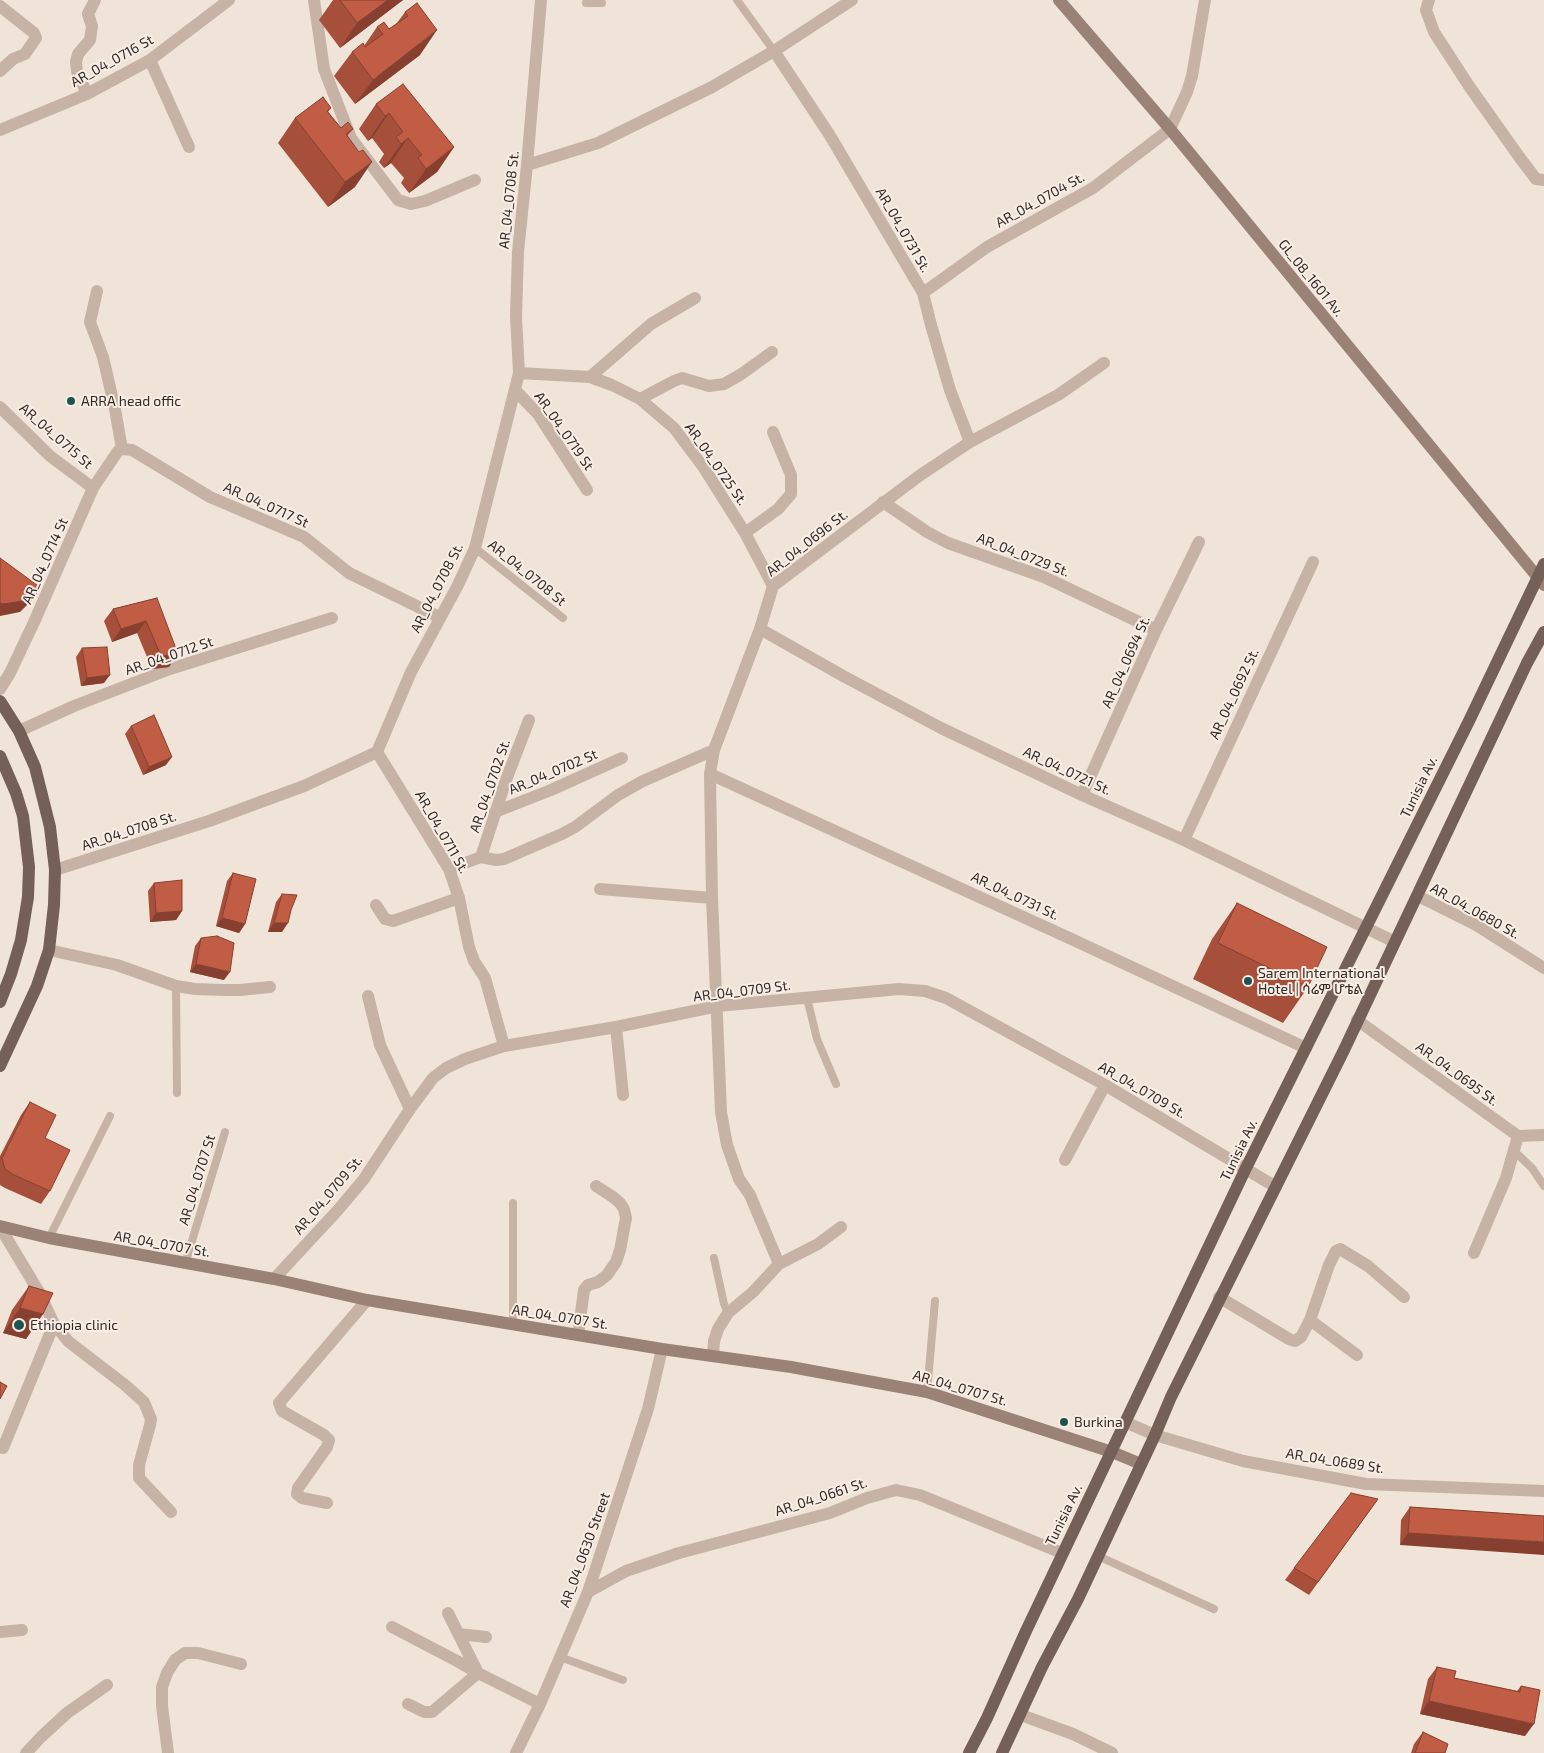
<!DOCTYPE html>
<html>
<head>
<meta charset="utf-8">
<style>
  body { margin:0 }
  canvas { display:block; background:#f0e4d9 }
</style>
</head>
<body>
<canvas width="1544" height="1753"></canvas>
<script>
const ctx = document.querySelector('canvas').getContext('2d');
ctx.lineJoin = 'round';
function shape(rows) {
  const path = new Path2D();
  for (const r of rows) {
    path.moveTo(r[0], r[1]);
    for (let i = 2; i < r.length; i += 2) path.lineTo(r[i], r[i + 1]);
  }
  return path;
}
function strokePath(path, color, width, dash) {
  ctx.strokeStyle = color;
  ctx.lineWidth = width;
  ctx.lineCap = dash ? 'butt' : 'round';
  ctx.setLineDash(dash || []);
  ctx.stroke(path);
}
function fill(path, color) {
  ctx.fillStyle = color;
  ctx.fill(path, 'evenodd');
}
function drawText(font, color, halo, rows, align = 'center') {
  ctx.font = font + ' "Exo 2","Noto Sans Ethiopic",sans-serif';
  ctx.lineWidth = 4;
  ctx.setLineDash([]);
  ctx.textBaseline = 'middle';
  ctx.strokeStyle = halo;
  ctx.fillStyle = color;
  for (const [text, x, y, turn = 0] of rows) {
    ctx.save();
    ctx.translate(x, y);
    ctx.rotate((+turn || 0) * Math.PI / 180);
    ctx.textAlign = isNaN(turn) ? turn : align;
    if (halo) ctx.strokeText(text, 0, 0);
    ctx.fillText(text, 0, 0);
    ctx.restore();
  }
}
strokePath(shape([
  [587,0,586,3,602,3],
  [737,0,774,51],
  [475,548,563,618],
  [176,986,177,1093],
  [807,998,817,1039,836,1084],
  [1514,1151,1532,1168,1544,1186],
  [49,1238,110,1116],
  [714,1258,724,1304,728,1313],
  [185,1264,225,1132],
  [513,1325,513,1203],
  [927,1392,935,1301],
  [1098,1556,1214,1609],
  [560,1657,623,1680]
]), '#c7b3a5', 8);
strokePath(shape([
  [314,0,324,69,351,138,398,200,411,204,425,201,475,180],
  [1429,0,1426,10,1434,32,1469,86,1520,158,1536,179,1544,180],
  [0,6,34,33,36,38,25,54,13,59,0,71],
  [774,51,829,134,923,293,931,325,950,390,970,442],
  [150,60,189,147],
  [87,94,77,71,76,62,78,54,90,40,92,26,88,14,95,0],
  [0,130,87,94,150,60,229,0],
  [527,165,598,143,712,87,774,51,852,0],
  [97,291,90,322,103,357,115,409,122,449],
  [923,293,987,247,1093,188,1170,129,1187,92,1192,76,1205,0],
  [519,373,590,377,612,385,640,399,674,428,704,468,745,533,773,586],
  [590,377,651,324,695,298],
  [515,390,538,414,587,490],
  [640,399,674,381,682,378,709,386,724,384,740,375,772,352],
  [0,407,50,456,93,488],
  [883,502,927,532,948,543,1044,577,1156,630],
  [745,533,778,509,791,494,791,475,773,432],
  [760,629,845,677,941,728,1082,795,1184,840,1395,942],
  [0,689,10,673,35,620,93,488,118,451,122,449,132,450,210,497,304,537,349,573,439,617],
  [19,731,74,706,170,669,332,618],
  [377,752,449,869,459,898,469,947,474,961,485,978,504,1046],
  [710,774,1067,937,1306,1048],
  [1082,795,1156,630,1199,542],
  [495,812,551,790,622,758],
  [1184,840,1313,562],
  [481,857,496,860,504,859,562,834,575,827,618,795,643,781,714,750],
  [449,869,481,857,506,780,529,720],
  [55,870,209,821,304,786,377,752,411,672,458,585,475,548,519,373,516,316,518,252,527,165,541,0],
  [600,889,712,898],
  [1418,896,1476,925,1544,968],
  [376,905,385,919,393,921,459,898],
  [49,950,117,965,176,986,195,989,224,990,240,990,270,987],
  [368,996,380,1045,410,1109],
  [1357,1020,1518,1136,1544,1135],
  [616,1027,623,1095],
  [1065,1160,1105,1085],
  [0,1227,39,1292,54,1324,69,1342,125,1385,144,1402,151,1419,150,1425,139,1465,139,1478,171,1512],
  [1474,1253,1506,1178,1518,1136],
  [779,1264,750,1195,739,1179,727,1145,721,1112,712,898,710,774,714,750,760,629,773,586,919,476,970,442,1058,395,1104,363],
  [274,1279,338,1210,364,1179,410,1109,433,1078,446,1068,465,1059,504,1046,616,1027,718,1006,899,989,925,991,946,998,1105,1085,1276,1187],
  [1219,1297,1289,1339,1295,1341,1301,1337,1310,1320,1329,1265,1336,1251,1340,1249,1368,1266,1404,1297],
  [1310,1320,1357,1355],
  [578,1335,584,1290,588,1285,598,1282,607,1275,616,1262,620,1250,626,1218,624,1209,620,1203,613,1197,596,1186],
  [713,1356,714,1341,718,1329,728,1313,753,1292,779,1264,818,1244,841,1227],
  [1125,1422,1155,1435,1243,1461,1366,1484,1544,1491],
  [3,1448,54,1324],
  [327,1503,302,1498,297,1494,298,1488,327,1447,329,1440,324,1435,282,1411,279,1403,367,1300],
  [588,1592,626,1571,679,1553,830,1513,867,1498,896,1490,920,1495,1062,1553],
  [392,1627,457,1661,478,1673,540,1704],
  [0,1632,22,1630],
  [459,1634,486,1637],
  [408,1704,424,1712,432,1712,478,1673,448,1613],
  [1021,1715,1073,1734,1112,1753],
  [26,1753,41,1737,67,1713,107,1685],
  [168,1753,162,1706,162,1687,167,1673,175,1660,185,1653,198,1653,241,1664],
  [516,1753,540,1704,588,1592,648,1409,662,1349]
]), '#c7b3a5', 12);
strokePath(shape([
  [1059,0,1170,129,1544,585],
  [0,1226,49,1238,274,1279,367,1300,662,1349,791,1367,927,1392,1112,1452,1141,1464]
]), '#9b8277', 12);
strokePath(shape([
  [0,701,19,731,35,767,50,827,55,870,54,905,49,950,37,986,0,1066],
  [0,756,16,793,23,816,29,867,28,897,21,940,11,974,0,1002],
  [969,1753,987,1718,1026,1631,1246,1168,1469,721,1544,564],
  [1002,1753,1042,1667,1078,1599,1155,1435,1171,1397,1344,1050,1527,663,1544,632]
]), '#756058', 12);
fill(shape([
  [333,0,403,0,340,48,319,20],
  [417,3,420,55,355,104,334,76,352,52,364,46,377,27,389,29,397,23,405,12],
  [376,104,454,147,437,172,409,193,401,183,404,178,391,163,384,168,379,162,384,154,372,138,368,141,359,129],
  [331,108,328,112,341,128,353,129,347,136,355,187,328,207,278,143,295,118],
  [157,598,169,667,152,669,137,633,112,642,104,621,113,609],
  [82,648,104,683,81,686,76,657],
  [131,726,166,765,143,775,125,734],
  [233,873,245,924,239,933,216,926,227,881],
  [154,883,182,911,176,920,150,922,148,891],
  [282,894,282,932,268,932,276,902],
  [1237,903,1308,987,1283,1023,1193,979,1212,939],
  [201,938,224,980,190,972,195,946],
  [30,1102,45,1138,50,1191,41,1204,5,1188,0,1185,0,1156,21,1115],
  [29,1286,43,1314,26,1339,3,1333,12,1310],
  [1378,1499,1309,1595,1285,1580,1294,1568],
  [1410,1507,1544,1516,1400,1545,1401,1520],
  [1437,1667,1454,1678,1517,1691,1521,1686,1525,1736,1420,1714,1428,1679],
  [1423,1732,1445,1753,1411,1753,1414,1744]
]), '#a64f3b');
fill(shape([
  [388,0,403,0,340,48,357,23],
  [437,30,420,55,355,104,373,80],
  [389,113,372,138,368,141,385,116],
  [408,138,391,163,384,168,401,144],
  [454,147,437,172,409,193,426,169],
  [372,162,355,187,328,207,345,182],
  [41,588,32,600,20,612,0,616,0,603],
  [146,621,137,633,112,642,121,629],
  [178,654,169,667,152,669,161,656],
  [110,675,104,683,81,686,87,678],
  [172,757,166,765,143,775,149,767],
  [182,911,176,920,150,922,156,913],
  [222,918,245,924,239,933,216,926],
  [274,923,288,923,282,932,268,932],
  [196,964,230,972,224,980,190,972],
  [20,1308,43,1314,26,1339,3,1333],
  [1408,1533,1544,1542,1544,1555,1400,1545],
  [1429,1701,1534,1724,1525,1736,1420,1714]
]), '#874030');
const building = shape([
  [340,0,388,0,357,23,340,0],
  [417,3,437,30,373,80,352,52,363,43,365,47,383,34,377,27,384,22,389,29,408,16,405,12,417,3],
  [403,84,454,147,426,169,418,158,422,155,408,138,401,144,396,137,403,132,389,113,385,116,376,104,403,84],
  [323,97,331,108,327,111,341,128,348,122,353,129,346,134,359,152,363,150,372,162,345,182,295,118,323,97],
  [0,558,41,588,29,600,4,604,0,603,0,558],
  [157,598,178,654,161,656,146,621,121,629,113,609,157,598],
  [107,647,110,675,87,678,82,648,107,647],
  [154,715,172,757,149,767,131,726,154,715],
  [233,873,256,879,245,924,222,918,233,873],
  [182,880,182,911,156,913,154,883,182,880],
  [282,894,297,895,291,910,288,923,274,923,282,894],
  [1237,903,1327,947,1308,987,1218,943,1237,903],
  [217,936,234,943,230,972,196,964,201,938,217,936],
  [30,1102,56,1115,45,1138,70,1150,50,1191,14,1175,5,1169,2,1158,30,1102],
  [29,1286,53,1293,43,1314,20,1308,29,1286],
  [0,1382,7,1386,0,1399,0,1382],
  [1351,1493,1378,1499,1318,1582,1294,1568,1351,1493],
  [1410,1507,1544,1516,1544,1542,1408,1533,1410,1507],
  [1437,1667,1456,1671,1454,1678,1520,1692,1521,1686,1540,1690,1534,1724,1429,1701,1437,1667],
  [1423,1732,1448,1744,1445,1753,1415,1753,1423,1732]
]);
fill(building, '#c15c45');
strokePath(building, '#874030', 1);
for (const [x, y, r, color] of [
  [71,401,5,"#1e5353"],
  [1248,981,5,"#1e5353"],
  [19,1325,6,"#1e5353"],
  [1064,1422,5,"#1e5353"]
]) {
  const dot = new Path2D();
  dot.arc(x, y, r, 0, 2 * Math.PI);
  ctx.fillStyle = color;
  ctx.fill(dot);
  strokePath(dot, '#f8eee5', 2);
}
drawText('14px', '#342a26', '#f8eee5', [
  ["AR_04_0716 St",112,61,-29],
  ["AR_04_0708 St.",509,200,-84],
  ["AR_04_0704 St.",1040,200,-29],
  ["AR_04_0731 St.",903,230,60],
  ["GL_08_1601 Av.",1311,278,51],
  ["AR_04_0719 St",564,431,55],
  ["AR_04_0715 St",56,436,41],
  ["AR_04_0725 St.",716,464,55],
  ["AR_04_0717 St",266,505,24],
  ["AR_04_0696 St.",807,543,-38],
  ["AR_04_0729 St.",1023,555,21],
  ["AR_04_0714 St",45,561,-66],
  ["AR_04_0708 St",527,573,39],
  ["AR_04_0708 St.",437,588,-63],
  ["AR_04_0712 St",169,656,-19],
  ["AR_04_0694 St.",1126,662,-66],
  ["AR_04_0692 St.",1234,694,-65],
  ["AR_04_0721 St.",1067,771,25],
  ["AR_04_0702 St",553,772,-23],
  ["AR_04_0702 St.",490,786,-71],
  ["Tunisia Av.",1419,787,-64],
  ["AR_04_0708 St.",129,831,-18],
  ["AR_04_0711 St.",442,832,60],
  ["AR_04_0731 St.",1015,896,25],
  ["AR_04_0680 St.",1475,911,29],
  ["AR_04_0709 St.",742,991,-7],
  ["AR_04_0695 St.",1457,1074,36],
  ["AR_04_0709 St.",1142,1090,30],
  ["Tunisia Av.",1239,1150,-64],
  ["AR_04_0707 St",197,1180,-73],
  ["AR_04_0709 St.",328,1195,-50],
  ["AR_04_0707 St.",162,1244,10],
  ["AR_04_0707 St.",560,1317,9],
  ["AR_04_0707 St.",960,1388,16],
  ["AR_04_0689 St.",1335,1461,9],
  ["AR_04_0661 St.",821,1497,-18],
  ["Tunisia Av.",1064,1515,-64],
  ["AR_04_0630 Street",585,1550,-70]
]);
drawText('14px', '#342a26', '#f8eee5', [
  ["ARRA head offic",81,401],
  ["Sarem International",1258,973],
  ["Hotel | ሳሬም ሆቴል",1258,989],
  ["Ethiopia clinic",30,1325],
  ["Burkina",1074,1422]
], 'left');
</script>
</body>
</html>
